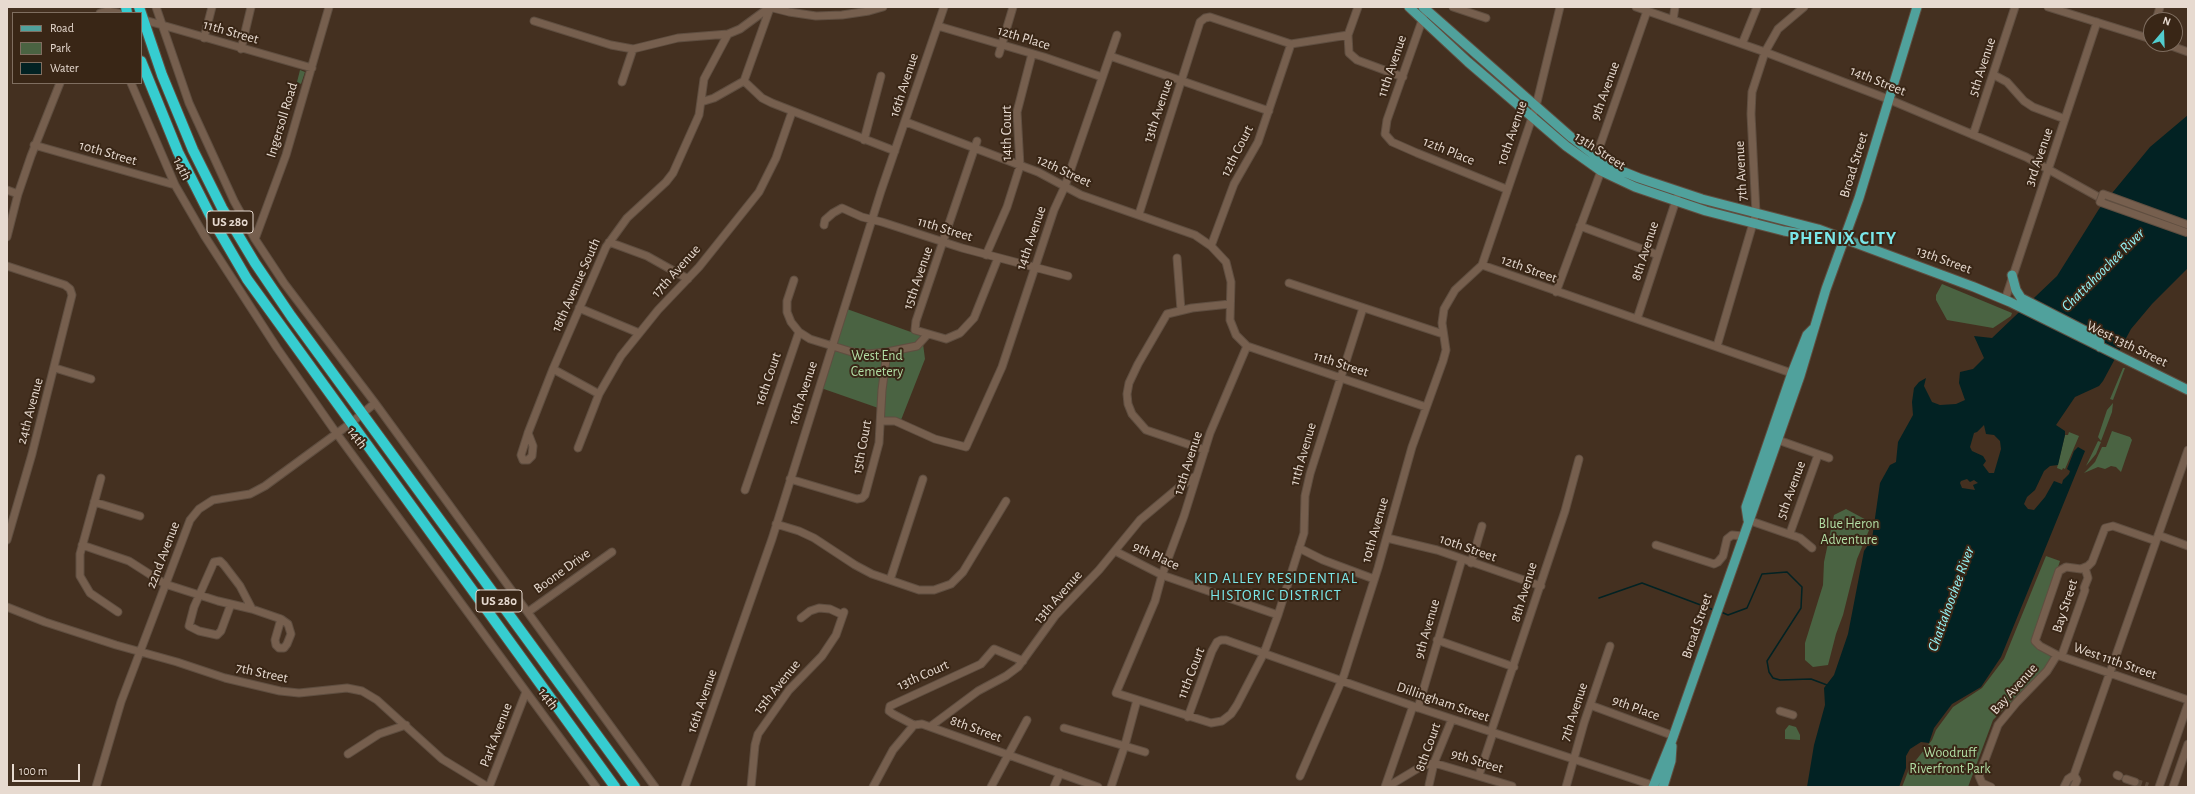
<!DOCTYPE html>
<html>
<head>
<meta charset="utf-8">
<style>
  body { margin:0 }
  #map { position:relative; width:2195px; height:794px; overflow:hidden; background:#443020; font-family:"Alegreya Sans",sans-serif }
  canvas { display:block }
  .frame { position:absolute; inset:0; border:8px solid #e7dad0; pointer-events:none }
  .legend { position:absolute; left:12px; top:12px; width:130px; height:72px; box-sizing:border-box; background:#392616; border:1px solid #7f6e60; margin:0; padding:5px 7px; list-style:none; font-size:12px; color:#e7dad0 }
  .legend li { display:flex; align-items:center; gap:8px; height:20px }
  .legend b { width:20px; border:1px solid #7f6e60 }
  .north { position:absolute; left:2143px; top:12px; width:40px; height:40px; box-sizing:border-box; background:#392616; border:1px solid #7f6e60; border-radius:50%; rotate:19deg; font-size:11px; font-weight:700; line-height:16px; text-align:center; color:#e7dad0 }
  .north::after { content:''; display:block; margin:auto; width:14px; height:18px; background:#52cdcf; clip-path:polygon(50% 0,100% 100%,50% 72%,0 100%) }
  .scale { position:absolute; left:12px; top:764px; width:68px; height:18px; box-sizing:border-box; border:2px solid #e7dad0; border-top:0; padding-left:5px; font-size:12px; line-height:14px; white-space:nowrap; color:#e7dad0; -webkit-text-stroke:3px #392616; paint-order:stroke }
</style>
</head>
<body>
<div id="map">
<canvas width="2195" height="794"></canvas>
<div class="frame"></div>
<ul class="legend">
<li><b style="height:5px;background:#50a19c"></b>Road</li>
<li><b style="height:11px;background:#4a6342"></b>Park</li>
<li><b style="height:11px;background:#022223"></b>Water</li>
</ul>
<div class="north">N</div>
<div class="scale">100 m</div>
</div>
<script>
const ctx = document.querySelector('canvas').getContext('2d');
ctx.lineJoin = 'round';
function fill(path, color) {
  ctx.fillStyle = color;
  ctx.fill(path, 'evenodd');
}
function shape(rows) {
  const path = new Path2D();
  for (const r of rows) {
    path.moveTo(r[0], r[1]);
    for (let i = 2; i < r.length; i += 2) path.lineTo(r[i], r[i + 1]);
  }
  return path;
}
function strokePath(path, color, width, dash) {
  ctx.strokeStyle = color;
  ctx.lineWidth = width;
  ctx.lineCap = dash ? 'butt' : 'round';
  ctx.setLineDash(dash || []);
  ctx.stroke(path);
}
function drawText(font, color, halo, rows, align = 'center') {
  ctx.font = font + ' "Alegreya Sans",sans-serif';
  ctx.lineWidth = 4;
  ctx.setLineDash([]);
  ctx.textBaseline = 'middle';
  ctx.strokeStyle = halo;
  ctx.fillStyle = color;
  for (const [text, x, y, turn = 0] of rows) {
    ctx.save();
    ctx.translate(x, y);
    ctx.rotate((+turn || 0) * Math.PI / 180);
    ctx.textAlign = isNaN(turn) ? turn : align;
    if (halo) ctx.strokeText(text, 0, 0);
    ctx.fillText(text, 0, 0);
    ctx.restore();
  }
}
fill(shape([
  [300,70,305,72,301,84,297,82],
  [1942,284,2012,313,2011,316,1993,328,1947,320,1936,300,1936,295],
  [847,309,922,336,925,359,901,420,884,419,884,410,821,388],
  [2123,368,2125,368,2113,400,2110,399],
  [2113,403,2112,412,2101,441,2098,437,2107,410],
  [2112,431,2130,437,2132,440,2121,472,2116,467,2111,466,2105,469,2098,467,2084,473,2095,462,2102,447,2106,447],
  [2069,432,2079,436,2065,469,2063,468,2062,470,2057,468,2065,435,2068,435],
  [2098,441,2101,442,2096,454,2086,466],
  [1846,509,1872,523,1857,559,1843,615,1836,634,1828,665,1813,667,1805,660,1805,643,1823,585,1824,562,1834,515],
  [2046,556,2060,561,2033,643,2054,659,1993,720,1968,787,1902,787,1909,769,1932,740,1936,730,1953,707,1982,688,2004,659],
  [1789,725,1796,727,1800,735,1800,740,1785,739,1785,730]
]), '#4a6342');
fill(shape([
  [2188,115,2188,268,2152,304,2131,329,2103,381,2099,386,2075,397,2056,425,2065,431,2065,435,2058,465,2050,466,2044,471,2035,490,2027,497,2024,504,2028,509,2034,510,2045,497,2054,481,2062,484,2063,480,2069,474,2070,471,2067,469,2074,451,2078,447,2085,451,2001,657,1981,687,1952,704,1934,728,1929,743,1921,742,1910,749,1906,756,1906,768,1899,787,1807,787,1814,745,1825,705,1824,688,1834,675,1848,634,1864,551,1872,539,1880,483,1890,465,1896,462,1898,442,1913,415,1912,402,1914,388,1919,382,1926,378,1924,386,1932,402,1940,405,1956,404,1965,400,1959,383,1960,372,1973,369,1984,358,1974,336,1992,338,2057,276,2099,209,2150,147],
  [1984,425,1986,434,1994,435,2000,441,2001,449,1994,473,1989,473,1983,465,1986,461,1983,456,1972,451,1970,447,1974,433,1977,432],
  [1967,479,1970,482,1974,480,1978,483,1973,485,1975,490,1962,488,1960,483,1961,481]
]), '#022223');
strokePath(shape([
  [1599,598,1642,583,1714,610],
  [1721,612,1728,615,1747,608,1762,574,1787,572,1802,587,1801,608,1767,661,1769,672,1773,678,1780,680,1811,679,1827,685]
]), '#022223', 1.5);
strokePath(shape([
  [2135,782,2148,786]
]), '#5c4a3a', 7, [7, 3.5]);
const minor = shape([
  [156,7,189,103,234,201,255,239,284,283,375,403,655,787],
  [769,7,789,12,816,16,842,15,869,11,883,7],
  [1358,7,1348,35,1349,53,1357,60,1403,77],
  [1453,7,1486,18],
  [1636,7,1765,52,1888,99,2026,157,2102,199,2188,229],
  [2048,7,2151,39],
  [100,13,107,11,118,13],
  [1424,15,1387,120,1385,134,1392,142,1417,153,1506,189],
  [141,19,312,68],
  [1673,20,1675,7],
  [2156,20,2160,7],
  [534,21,611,45,633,49,678,38,728,34],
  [938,26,1044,57,1102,77],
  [204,38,212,7],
  [1742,44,1757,7],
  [2166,44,2188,52],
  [241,49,251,7],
  [999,54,1013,7],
  [1110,56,1269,111],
  [1994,75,2007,82,2024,101,2033,107,2065,119],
  [744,81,762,98,772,103,895,151],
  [744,81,770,8],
  [622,82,633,49],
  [131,83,175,185,204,235,277,348,337,434,596,787],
  [701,102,714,98,744,81],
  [906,122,1038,172,1081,195,1195,235,1211,246,1226,262,1231,282,1230,320,1236,335,1247,346,1426,407],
  [1973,135,2015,7],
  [864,140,881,76],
  [977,141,916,321,915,330,946,339,960,333,974,318,998,258],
  [34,145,175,185],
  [7,190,18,194],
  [1139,214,1200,22,1205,18,1210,17,1291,44,1348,35],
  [824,225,825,220,833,213,842,208,862,217,882,222,962,248,1068,276],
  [1580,226,1658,255],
  [7,237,18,194,31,156,60,83],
  [255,239,286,155,329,7],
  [609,242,647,256,688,279],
  [1211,246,1234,184,1258,142,1291,44],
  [986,255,1007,207,1020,166,1017,112,1032,54],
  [1177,258,1181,310],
  [1482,265,1797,375],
  [7,266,65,285,70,289,72,295,32,454,7,540],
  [794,280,787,301,787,312,791,322,799,332,810,339,852,352,868,354,887,352,917,346,927,335],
  [1289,283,1443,334],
  [1556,292,1601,171,1596,157,1647,11],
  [2005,300,2097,22],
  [579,308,639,333],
  [1637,319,1677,197],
  [1247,346,1210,433,1184,516,1162,575,1155,601,1116,693,1211,723,1222,721,1231,714,1237,705,1264,653,1278,615,1304,533,1305,496,1310,474,1363,308],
  [1717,346,1756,213,1751,114,1752,92,1765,52,1778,29,1804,7],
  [55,368,91,379],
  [553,369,599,394],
  [882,421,895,421,935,439,966,447,1002,367,1054,210,1065,186,1117,35],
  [528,433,553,369,606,247,627,218,666,182,673,173,699,115,704,79,728,34,740,29,770,7],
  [528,433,533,446,532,456,528,460,523,460,521,455,528,433],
  [1778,440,1829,458],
  [578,448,599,394,621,356,658,310,699,267,759,192,776,158,792,112],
  [1205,450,1146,430,1132,414,1128,404,1127,394,1129,383,1138,364,1167,314,1192,308,1230,304],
  [101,478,80,554,80,576,90,593,118,612],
  [790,479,857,499,862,498,865,495,879,443,882,390,887,352],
  [745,490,799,332],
  [94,502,140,516],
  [1748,520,1800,538,1812,548],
  [776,524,799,531,814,538,855,565,872,574,919,590,934,590,951,584,963,572,1006,501],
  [1790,533,1818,455],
  [2158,535,2188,546],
  [1387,538,1437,550,1541,586],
  [2156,541,2113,526,2105,528,2092,562,2088,566,2081,569,2066,567,2059,571,2035,641,2040,646,2057,655,2188,700],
  [82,545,129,561,165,584,218,601,252,609],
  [1656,545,1714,564,1718,562,1723,556,1727,539,1732,535,1743,536],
  [1299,548,1323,560,1374,579],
  [1115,551,1162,575,1278,615],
  [1471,563,1482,526],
  [890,580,923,479],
  [231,604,221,631,217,635,199,631,189,626,194,607,214,562,220,561,224,565,240,586,252,609,281,619],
  [7,607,45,622,116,645,177,662,225,678,280,691,299,693,347,688,362,691,377,700,442,759,488,787],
  [528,612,612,552],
  [801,618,810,611,819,608,830,609,843,615],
  [281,619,288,624,291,634,287,644,284,648,279,648,276,645,275,640,281,619],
  [1437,640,1514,667],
  [2063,652,2085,590,2084,588,2088,578,2085,568],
  [1590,705,1674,736],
  [1418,708,1462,559],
  [1780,711,1793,715],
  [1188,717,1212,651,1217,642,1221,640,1226,640,1413,706,1658,787],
  [914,725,893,714,889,711,890,706,981,664,994,649,1023,661],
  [931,726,978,691,1006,676,1018,667,1055,616,1099,570,1140,520,1177,489,1196,476],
  [1064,728,1145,752],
  [1491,732,1565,511,1579,459],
  [348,754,379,734,406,725],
  [1479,775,1493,733],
  [2117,775,2119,776],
  [1300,776,1344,675,1378,568,1412,447,1443,361,1446,350,1442,323,1444,309,1455,290,1482,265,1536,106,1560,7],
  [2126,779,2135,782],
  [1429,785,1434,763,1452,719],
  [96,787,121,702,190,520,199,509,213,500,250,494,265,486,351,423,375,403],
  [489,787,526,692],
  [685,787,772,539,881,191,944,7],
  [751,787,755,745,758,734,789,690,822,656,836,635,844,612],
  [873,787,893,750,914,725,922,724,1098,787],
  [991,787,1027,720],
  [1054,787,1060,773],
  [1111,787,1125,745,1137,700],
  [1385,787,1413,706],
  [1387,787,1422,766,1434,763,1512,786],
  [1566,787,1584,723,1610,646],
  [1991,787,1982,783,1979,776,1998,725,2017,702,2047,671,2057,655],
  [2064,787,2068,779,2074,775,2188,450],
  [2074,787,2077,780,2074,775],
  [2159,787,2188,704],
  [2173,787,2188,744]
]);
const major = shape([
  [1409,7,1468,62,1566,146,1601,171,1635,187,1706,211,1784,231,1834,239],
  [1423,7,1572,138,1607,165,1639,178,1702,199,1818,229,1974,287,2010,302,2188,390],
  [2012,275,2016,290,2021,298,2099,338,2100,347],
  [1748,520,1746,507,1792,373,1807,335,1813,329],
  [1653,787,1672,740,1800,376,1826,289,1859,198,1917,7],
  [1663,787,1671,761,1672,746]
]);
const highway = shape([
  [126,7,127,13],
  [139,7,162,75,193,150,222,208,255,263,291,316,635,787],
  [141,61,178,152,212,219,247,279,615,787]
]);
strokePath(minor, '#5f4e40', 9);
strokePath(major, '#5f4e40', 11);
strokePath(highway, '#5f4e40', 12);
strokePath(minor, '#765f4e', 7);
strokePath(major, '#50a19c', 9);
strokePath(highway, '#36cdd0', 10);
const minorBridge = shape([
  [2188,225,2103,194,2100,202,2188,233]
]);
strokePath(minorBridge, '#5f4e40', 9, []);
strokePath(minorBridge, '#765f4e', 7);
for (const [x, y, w] of [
  [230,222,46],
  [499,601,46]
]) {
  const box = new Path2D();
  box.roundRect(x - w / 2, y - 11, w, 22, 3);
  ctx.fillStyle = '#392616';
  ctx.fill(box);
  strokePath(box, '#e7dad0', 1);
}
drawText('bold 13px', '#e7dad0', null, [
  ["US 280",230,222],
  ["US 280",499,601]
]);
drawText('14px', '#e7dad0', '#392616', [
  ["11th Street",231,32,16],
  ["12th Place",1024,38,17],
  ["11th Avenue",1392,66,-71],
  ["5th Avenue",1982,67,-72],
  ["14th Street",1878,81,22],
  ["16th Avenue",904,85,-72],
  ["9th Avenue",1605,91,-70],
  ["13th Avenue",1158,111,-71],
  ["Ingersoll Road",282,120,-73],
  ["14th Court",1007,133,-90],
  ["10th Avenue",1512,133,-71],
  ["12th Court",1237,151,-63],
  ["12th Place",1449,151,22],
  ["13th Street",1600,151,33],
  ["10th Street",108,153,16],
  ["3rd Avenue",2039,157,-71],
  ["Broad Street",1854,165,-73],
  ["14th",182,169,64],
  ["12th Street",1064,171,25],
  ["7th Avenue",1741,171,-93],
  ["11th Street",945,229,17],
  ["14th Avenue",1031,238,-71],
  ["8th Avenue",1645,251,-72],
  ["13th Street",1944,260,20],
  ["12th Street",1529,269,20],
  ["17th Avenue",676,271,-48],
  ["15th Avenue",918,278,-71],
  ["18th Avenue South",576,285,-66],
  ["West 13th Street",2127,344,26],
  ["11th Street",1341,364,18],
  ["16th Court",768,379,-71],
  ["16th Avenue",803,393,-72],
  ["24th Avenue",30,411,-75],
  ["14th",357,438,53],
  ["15th Court",862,447,-79],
  ["11th Avenue",1303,454,-74],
  ["12th Avenue",1188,463,-72],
  ["5th Avenue",1791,490,-70],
  ["10th Avenue",1375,530,-74],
  ["10th Street",1468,548,19],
  ["22nd Avenue",163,555,-69],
  ["9th Place",1156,556,25],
  ["Boone Drive",562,571,-36],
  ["8th Avenue",1524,592,-73],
  ["13th Avenue",1058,597,-49],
  ["Bay Street",2065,606,-72],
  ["Broad Street",1697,626,-71],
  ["9th Avenue",1427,629,-74],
  ["West 11th Street",2115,661,19],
  ["7th Street",262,673,12],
  ["11th Court",1191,673,-69],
  ["13th Court",923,675,-24],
  ["15th Avenue",777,687,-51],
  ["Bay Avenue",2014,689,-48],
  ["14th",548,699,53],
  ["16th Avenue",702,701,-71],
  ["Dillingham Street",1443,702,19],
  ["9th Place",1636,708,20],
  ["7th Avenue",1574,712,-72],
  ["8th Street",976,729,20],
  ["Park Avenue",496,735,-69],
  ["8th Court",1428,747,-70],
  ["9th Street",1477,761,17]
]);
drawText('14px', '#b2dea4', '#392616', [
  ["West End",877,356],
  ["Cemetery",877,372],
  ["Blue Heron",1849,524],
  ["Adventure",1849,540],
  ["Woodruff",1950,753],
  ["Riverfront Park",1950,769]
]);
drawText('italic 15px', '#95f5f8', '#392616', [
  ["Chattahoochee River",2103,270,-45],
  ["Chattahoochee River",1951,599,-70]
]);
ctx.letterSpacing = '1px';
drawText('15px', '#7ae7e9', '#392616', [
  ["KID ALLEY RESIDENTIAL",1276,578],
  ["HISTORIC DISTRICT",1276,595]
]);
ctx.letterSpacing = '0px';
ctx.letterSpacing = '1px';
drawText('bold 18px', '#7ae7e9', '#392616', [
  ["PHENIX CITY",1843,239]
]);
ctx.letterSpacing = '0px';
</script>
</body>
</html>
